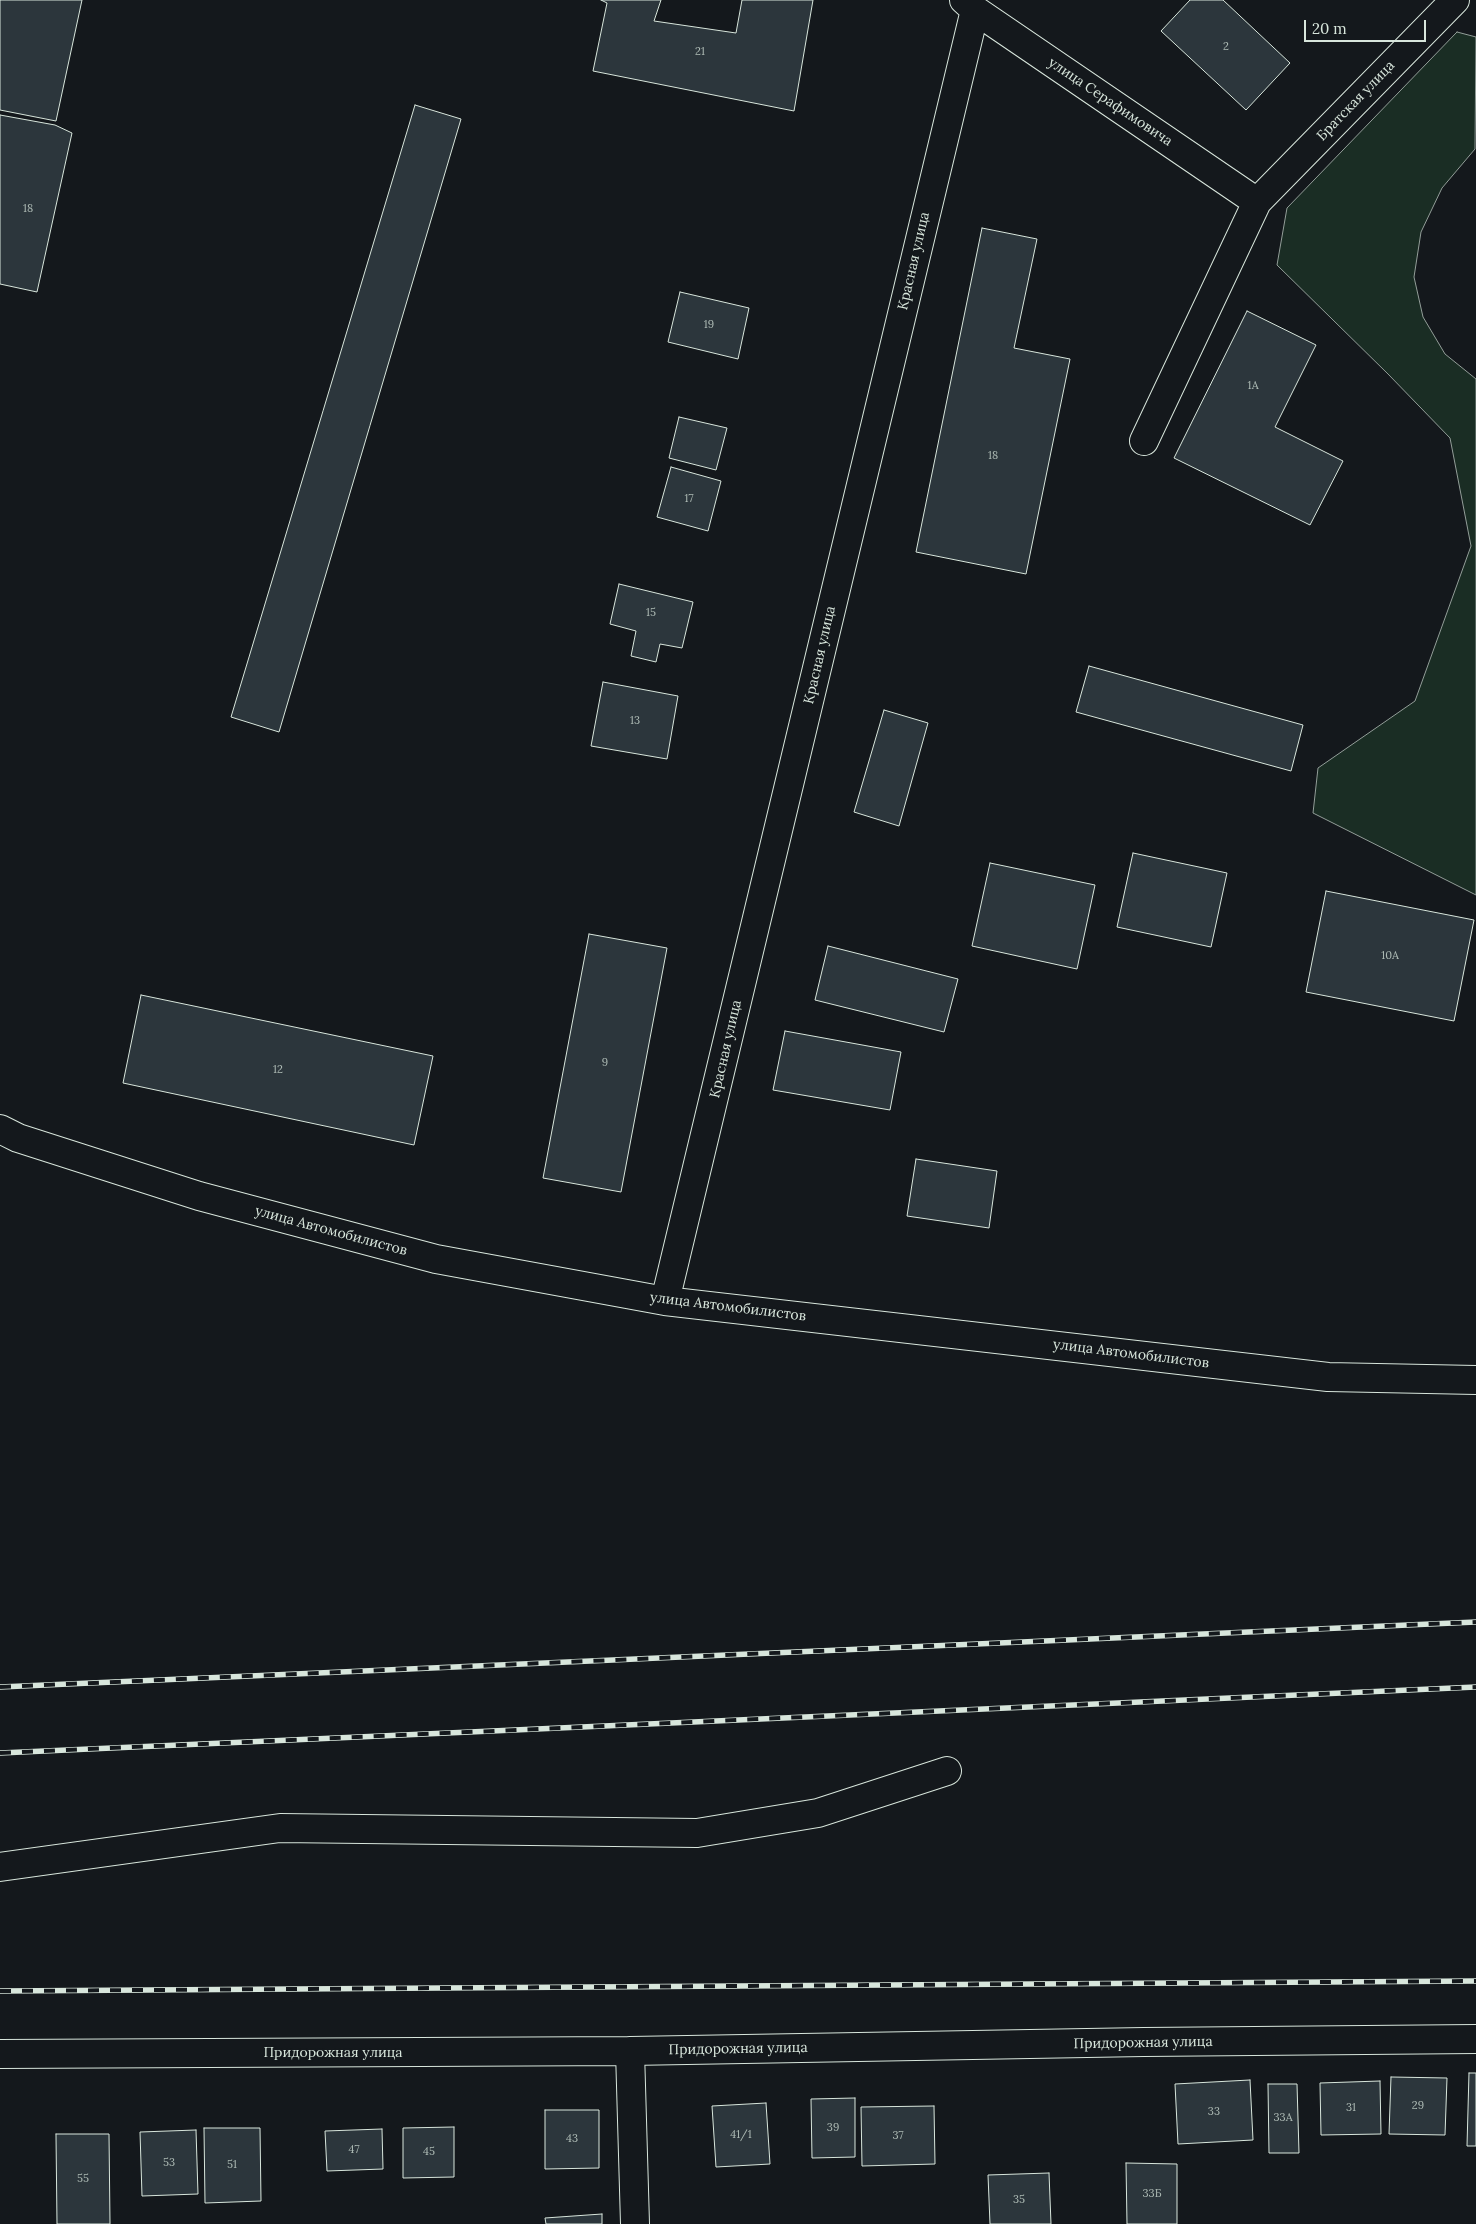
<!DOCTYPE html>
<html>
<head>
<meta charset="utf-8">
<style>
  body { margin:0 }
  #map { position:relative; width:1476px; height:2224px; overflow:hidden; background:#14181c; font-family:Lora,serif }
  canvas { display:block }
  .scale { position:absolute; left:1304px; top:20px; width:122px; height:22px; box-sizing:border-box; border:2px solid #d8e6dc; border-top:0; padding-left:6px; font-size:15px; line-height:18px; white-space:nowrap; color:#d8e6dc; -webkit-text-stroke:4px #14181c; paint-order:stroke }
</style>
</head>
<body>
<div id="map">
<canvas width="1476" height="2224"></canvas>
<div class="scale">20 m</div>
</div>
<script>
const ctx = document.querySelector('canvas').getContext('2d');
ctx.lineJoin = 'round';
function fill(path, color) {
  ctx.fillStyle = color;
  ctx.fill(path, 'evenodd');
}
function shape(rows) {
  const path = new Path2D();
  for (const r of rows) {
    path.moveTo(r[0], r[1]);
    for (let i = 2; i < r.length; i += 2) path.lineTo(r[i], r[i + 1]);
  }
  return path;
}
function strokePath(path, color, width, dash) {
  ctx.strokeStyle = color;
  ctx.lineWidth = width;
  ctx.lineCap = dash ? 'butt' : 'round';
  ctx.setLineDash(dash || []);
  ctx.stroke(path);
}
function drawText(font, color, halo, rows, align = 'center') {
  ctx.font = font + ' Lora,serif';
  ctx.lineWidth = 4;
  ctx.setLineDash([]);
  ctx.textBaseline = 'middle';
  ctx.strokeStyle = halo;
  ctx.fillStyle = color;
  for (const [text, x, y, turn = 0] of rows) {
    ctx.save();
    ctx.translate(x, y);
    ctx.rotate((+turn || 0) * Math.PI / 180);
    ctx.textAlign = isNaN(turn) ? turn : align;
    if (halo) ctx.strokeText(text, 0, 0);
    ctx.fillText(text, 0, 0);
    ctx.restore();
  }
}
const green = shape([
  [1457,32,1476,37,1475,149,1442,188,1421,232,1414,277,1423,317,1445,354,1476,379,1476,895,1313,813,1318,768,1415,701,1471,546,1450,438,1388,374,1277,265,1287,208,1457,32]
]);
fill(green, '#1a2d24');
strokePath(green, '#939e99', 1);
const building = shape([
  [0,0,82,0,56,121,0,110,0,0],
  [601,0,661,0,654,21,736,33,742,0,813,0,794,111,593,71,607,3,601,0],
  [1190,0,1223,0,1290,63,1246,110,1161,31,1190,0],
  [415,105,461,119,279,732,231,717,415,105],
  [0,115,55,125,72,133,37,292,0,284,0,115],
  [982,228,1037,239,1014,348,1070,359,1026,574,916,552,982,228],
  [680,292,749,308,738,359,668,342,680,292],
  [1247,311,1316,345,1275,427,1343,461,1310,525,1174,458,1247,311],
  [679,417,727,428,716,470,669,458,679,417],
  [671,467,721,481,708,531,657,517,671,467],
  [619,584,693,602,682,648,660,644,656,662,631,656,636,631,610,624,619,584],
  [1089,666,1303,725,1291,771,1076,712,1089,666],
  [603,682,678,696,667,759,591,746,603,682],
  [884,710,928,723,899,826,854,812,884,710],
  [1133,853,1227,873,1211,947,1117,927,1133,853],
  [990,863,1095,885,1077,969,972,946,990,863],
  [1326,891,1474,920,1454,1021,1306,992,1326,891],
  [589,934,667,948,621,1192,543,1178,589,934],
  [828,946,958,979,944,1032,815,1000,828,946],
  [141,995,433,1056,414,1145,123,1083,141,995],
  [785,1031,901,1052,890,1110,773,1090,785,1031],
  [916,1159,997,1171,989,1228,907,1216,916,1159],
  [1469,2073,1476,2073,1476,2146,1467,2146,1469,2073],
  [1391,2077,1447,2078,1445,2135,1389,2134,1391,2077],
  [1250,2080,1253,2140,1178,2144,1175,2084,1250,2080],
  [1380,2081,1381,2134,1321,2135,1320,2083,1380,2081],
  [1268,2084,1297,2084,1299,2153,1269,2153,1268,2084],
  [855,2098,855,2157,812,2158,811,2099,855,2098],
  [766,2103,770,2164,716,2167,712,2106,766,2103],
  [934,2106,935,2164,862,2166,861,2107,934,2106],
  [545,2110,599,2110,599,2168,545,2169,545,2110],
  [454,2127,454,2177,403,2178,403,2128,454,2127],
  [204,2128,260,2128,261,2201,205,2203,204,2128],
  [382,2129,383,2169,327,2171,325,2131,382,2129],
  [196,2130,198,2194,142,2196,140,2132,196,2130],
  [56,2134,109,2134,110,2224,57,2224,56,2134],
  [1126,2163,1177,2164,1177,2224,1127,2224,1126,2163],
  [1049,2173,1051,2224,990,2224,988,2175,1049,2173],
  [602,2214,602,2224,546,2224,545,2218,602,2214]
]);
fill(building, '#2c363c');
strokePath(building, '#d8e6dc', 1);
const minor = shape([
  [964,0,975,10,1257,202],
  [1144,441,1257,202,1455,0],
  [0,1129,18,1138,199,1196,436,1259,665,1301,1328,1377,1476,1380],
  [665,1301,975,10],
  [0,1867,280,1828,697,1833,818,1813,947,1771],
  [630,2051,635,2224],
  [0,2054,630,2051,1144,2042,1476,2039]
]);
strokePath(minor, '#d8e6dc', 30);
strokePath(minor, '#14181c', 28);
const rail = shape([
  [0,1687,1476,1622],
  [0,1753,1476,1687],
  [0,1991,1476,1981]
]);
strokePath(rail, '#d8e6dc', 5.5);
strokePath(rail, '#14181c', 4, [11]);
drawText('11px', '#adbab4', null, [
  ["2",1226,47],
  ["21",700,52],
  ["18",28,209],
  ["19",709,325],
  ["1А",1253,386],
  ["18",993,456],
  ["17",689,499],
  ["15",651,613],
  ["13",635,721],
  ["10А",1390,956],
  ["9",605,1063],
  ["12",278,1070],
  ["29",1418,2106],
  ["31",1351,2108],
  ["33",1214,2112],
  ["33А",1283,2118],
  ["39",833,2128],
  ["41/1",741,2135],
  ["37",898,2136],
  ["43",572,2139],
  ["47",354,2150],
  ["45",429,2152],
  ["53",169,2163],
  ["51",232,2165],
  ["55",83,2179],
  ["33Б",1152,2194],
  ["35",1019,2200]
]);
drawText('14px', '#d8e6dc', '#14181c', [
  ["Братская улица",1356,101,-46],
  ["улица Серафимовича",1110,102,34],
  ["Красная улица",914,261,-77],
  ["Красная улица",820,655,-77],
  ["Красная улица",726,1049,-77],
  ["улица Автомобилистов",331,1231,15],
  ["улица Автомобилистов",728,1307,7],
  ["улица Автомобилистов",1131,1354,7],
  ["Придорожная улица",1143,2043,-1],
  ["Придорожная улица",738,2049,-1],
  ["Придорожная улица",333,2053]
]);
</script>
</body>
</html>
